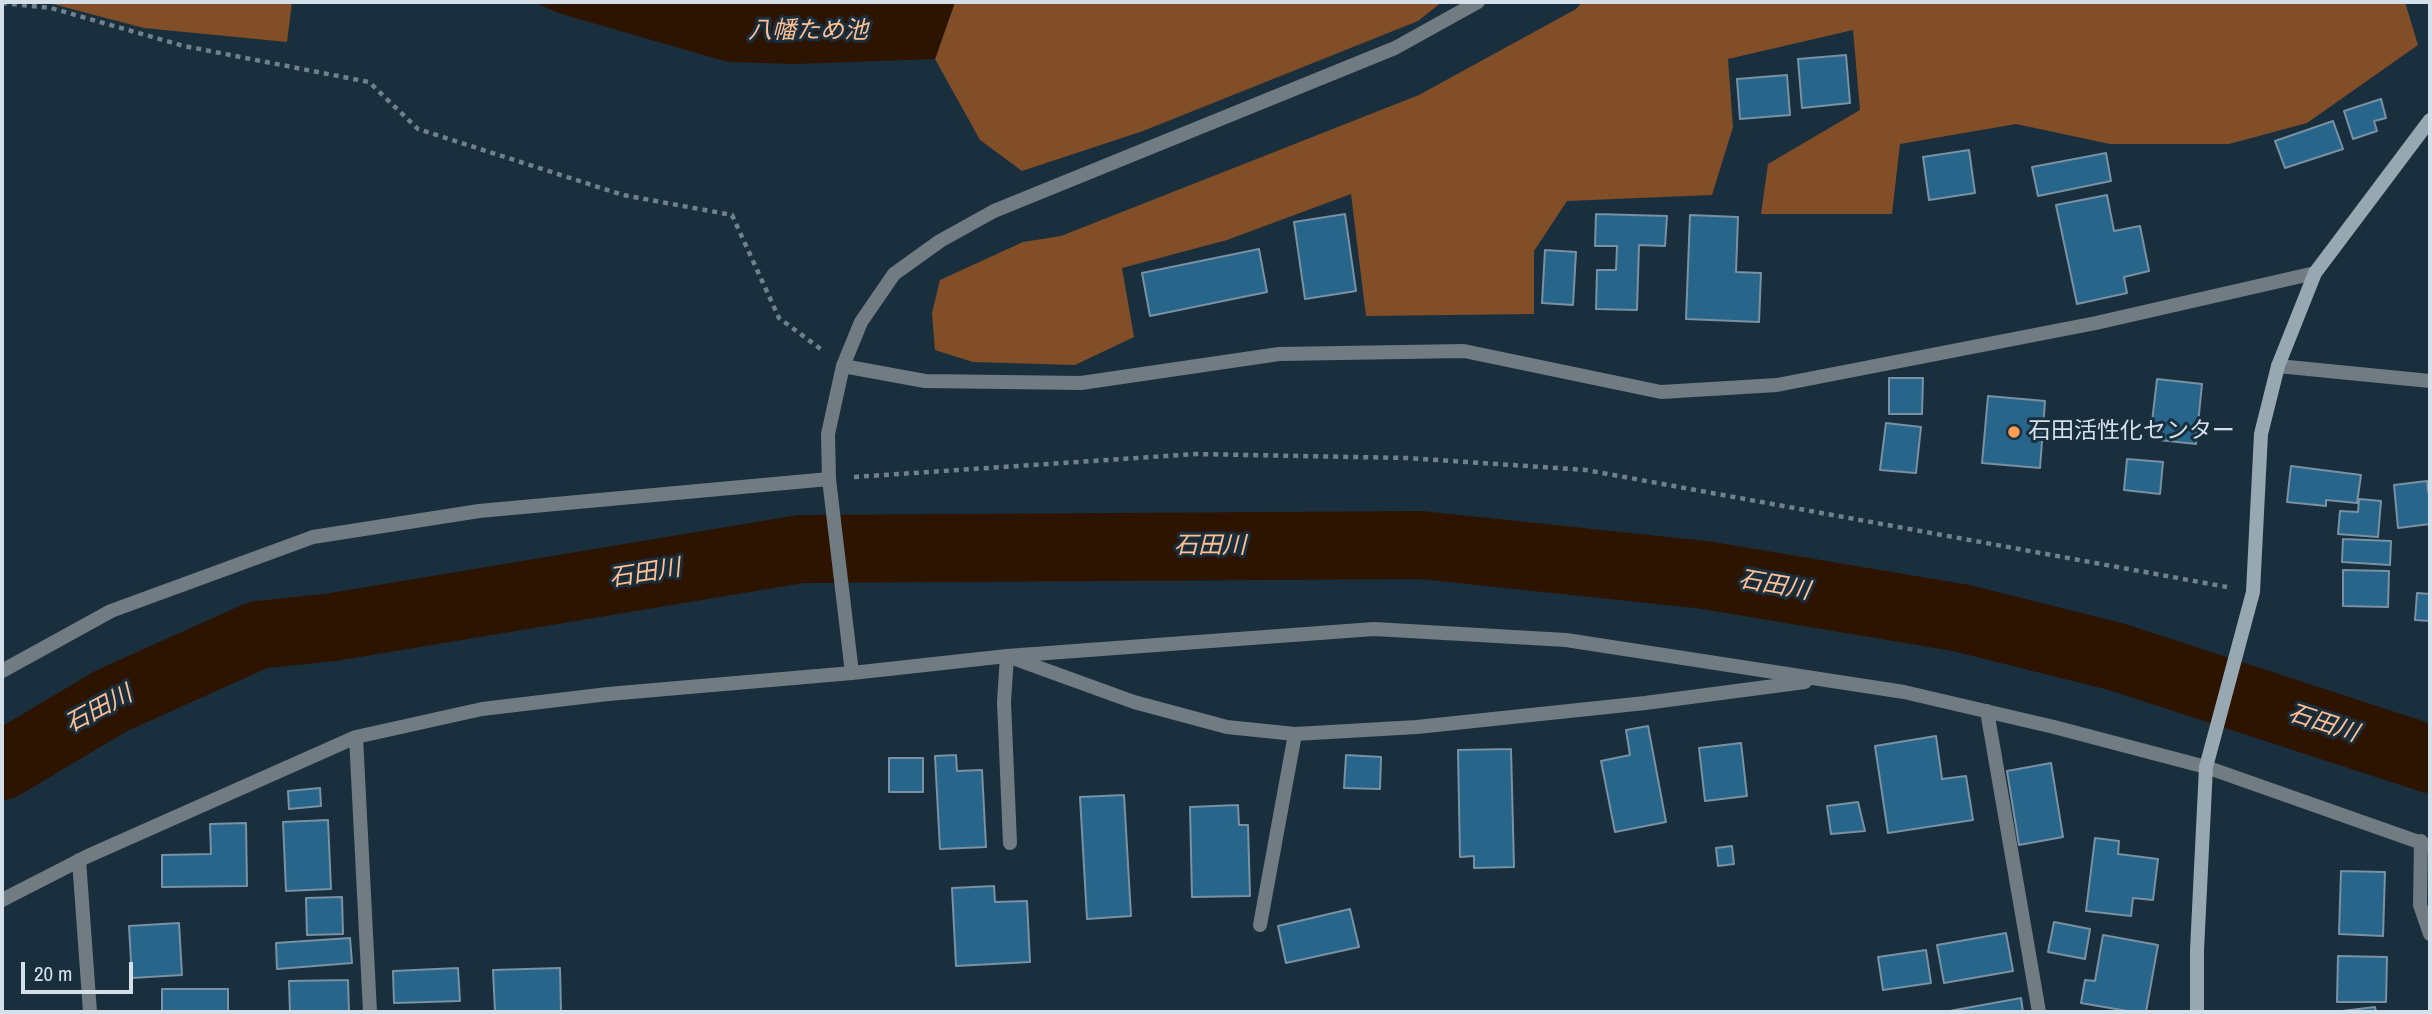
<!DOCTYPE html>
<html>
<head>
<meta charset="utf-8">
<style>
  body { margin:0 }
  #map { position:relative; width:2432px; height:1014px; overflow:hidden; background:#1a2f3d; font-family:"Archivo Narrow",sans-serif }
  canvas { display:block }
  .frame { position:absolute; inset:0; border:4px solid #d3e0e9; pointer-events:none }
  .scale { position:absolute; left:21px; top:962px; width:112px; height:32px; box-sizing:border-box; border:4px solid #d3e0e9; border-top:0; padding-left:9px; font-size:21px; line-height:24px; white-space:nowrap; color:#d3e0e9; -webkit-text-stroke:5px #1a2f3d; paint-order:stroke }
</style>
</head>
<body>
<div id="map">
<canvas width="2432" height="1014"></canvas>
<div class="frame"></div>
<div class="scale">20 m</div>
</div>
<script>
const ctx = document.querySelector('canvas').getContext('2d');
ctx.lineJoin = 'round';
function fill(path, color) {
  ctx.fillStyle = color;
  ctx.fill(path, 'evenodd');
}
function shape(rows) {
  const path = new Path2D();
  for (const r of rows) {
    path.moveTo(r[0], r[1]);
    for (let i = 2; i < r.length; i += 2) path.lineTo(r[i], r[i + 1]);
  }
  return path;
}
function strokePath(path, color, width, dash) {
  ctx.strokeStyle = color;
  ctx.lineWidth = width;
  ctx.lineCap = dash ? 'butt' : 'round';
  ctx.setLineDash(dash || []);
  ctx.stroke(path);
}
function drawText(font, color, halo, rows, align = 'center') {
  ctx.font = font + ' "Archivo Narrow","Noto Sans JP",sans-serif';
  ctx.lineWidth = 6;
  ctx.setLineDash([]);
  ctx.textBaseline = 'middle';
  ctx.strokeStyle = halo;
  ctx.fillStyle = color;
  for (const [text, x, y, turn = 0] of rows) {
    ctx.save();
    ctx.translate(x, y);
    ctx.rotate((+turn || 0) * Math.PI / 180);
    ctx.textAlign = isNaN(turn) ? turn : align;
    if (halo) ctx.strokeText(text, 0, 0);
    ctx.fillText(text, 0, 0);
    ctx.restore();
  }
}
fill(shape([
  [45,2,292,2,287,42,144,28],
  [955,2,1442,2,1418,21,1143,131,1022,171,980,140,935,59],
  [1582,2,2405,2,2418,45,2307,123,2229,144,2110,144,2016,124,1900,144,1892,214,1761,214,1768,164,1860,110,1853,30,1728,59,1733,127,1712,195,1567,201,1534,251,1534,314,1366,316,1351,194,1227,240,1122,268,1134,337,1075,365,973,362,935,350,932,313,940,280,1023,242,1061,236,1419,95,1576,9]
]), '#814e28');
fill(shape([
  [534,2,955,2,935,59,795,64,728,62,558,13]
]), '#2d1401');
strokePath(shape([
  [2,766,111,701,258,635,333,627,801,549,1421,545,1705,575,1961,618,2117,657,2430,759]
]), '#2d1401', 68);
const building = shape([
  [1846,55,1850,103,1802,108,1798,59,1846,55],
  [1787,75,1790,115,1740,119,1737,79,1787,75],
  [2381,99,2386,118,2374,121,2377,131,2353,139,2344,111,2381,99],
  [2333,121,2343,149,2285,168,2275,141,2333,121],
  [1969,150,1975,193,1929,200,1923,157,1969,150],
  [2106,153,2111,181,2038,196,2032,167,2106,153],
  [2107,195,2114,231,2140,226,2149,271,2124,277,2127,293,2077,304,2056,205,2107,195],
  [1345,214,1356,291,1305,299,1294,222,1345,214],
  [1596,214,1667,216,1665,246,1639,245,1637,310,1596,309,1597,270,1616,270,1617,246,1595,246,1596,214],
  [1690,215,1738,217,1736,272,1761,273,1759,322,1686,319,1690,215],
  [1259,249,1267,292,1150,316,1142,273,1259,249],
  [1545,250,1576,252,1573,305,1542,303,1545,250],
  [1889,378,1923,378,1922,414,1889,414,1889,378],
  [2157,379,2202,384,2196,444,2150,439,2157,379],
  [1988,396,2045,401,2040,468,1982,463,1988,396],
  [1886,423,1921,427,1916,473,1880,470,1886,423],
  [2127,459,2163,462,2160,494,2124,490,2127,459],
  [2291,466,2361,475,2357,503,2326,500,2326,506,2287,502,2291,466],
  [2427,481,2428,492,2430,492,2430,524,2398,528,2394,485,2427,481],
  [2359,499,2381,501,2378,537,2338,534,2340,511,2358,512,2359,499],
  [2343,539,2391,541,2390,565,2342,562,2343,539],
  [2343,570,2389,571,2388,607,2343,606,2343,570],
  [2417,593,2430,594,2430,621,2415,620,2417,593],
  [1648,726,1666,822,1615,832,1601,761,1630,755,1626,730,1648,726],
  [1936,736,1942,779,1966,776,1973,820,1888,833,1875,746,1936,736],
  [1741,743,1747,796,1705,801,1699,748,1741,743],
  [1511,749,1514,867,1474,868,1474,856,1460,857,1458,750,1511,749],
  [956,755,957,771,982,770,986,847,940,849,935,756,956,755],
  [1346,755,1381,757,1380,789,1344,788,1346,755],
  [889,758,923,758,923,792,889,792,889,758],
  [2051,763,2063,837,2019,845,2007,771,2051,763],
  [320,788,321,806,289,809,288,791,320,788],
  [1124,795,1131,916,1087,919,1080,797,1124,795],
  [1858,802,1865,831,1831,834,1827,806,1858,802],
  [1238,805,1239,825,1248,825,1250,896,1192,897,1190,807,1238,805],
  [328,820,331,889,286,891,283,822,328,820],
  [246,823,247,886,162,887,162,855,211,854,210,824,246,823],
  [2095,838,2119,841,2118,854,2158,859,2153,900,2133,898,2131,916,2086,911,2095,838],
  [1732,846,1734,864,1718,866,1716,848,1732,846],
  [2341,871,2385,872,2383,936,2339,934,2341,871],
  [994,886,995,902,1027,901,1030,962,956,966,952,888,994,886],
  [342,897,343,934,307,935,306,898,342,897],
  [1350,909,1359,947,1286,963,1278,926,1350,909],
  [2054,922,2090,929,2085,959,2048,952,2054,922],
  [179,923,182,975,132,978,129,926,179,923],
  [2006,933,2013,971,1944,983,1937,945,2006,933],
  [2103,935,2158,945,2146,1012,2133,1012,2081,1003,2085,980,2095,981,2103,935],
  [350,938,352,963,277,969,276,943,350,938],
  [1926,950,1931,983,1883,990,1878,957,1926,950],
  [2338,956,2387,957,2386,1002,2337,1002,2338,956],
  [458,968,460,1001,394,1003,393,971,458,968],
  [560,968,561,1012,495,1012,493,970,560,968],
  [348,980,349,1012,290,1012,289,981,348,980],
  [162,989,228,989,228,1012,235,1012,162,1012,162,989],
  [2021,998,2023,1012,1944,1012,2021,998],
  [2375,1007,2376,1012,2334,1012,2375,1007]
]);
fill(building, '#27658b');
strokePath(building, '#7991a2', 2);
strokePath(shape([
  [2,3,51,8,184,46,369,82,418,129,623,195,732,215,779,318,822,350],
  [854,477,1196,454,1407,458,1586,470,2227,587]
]), '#70818d', 4.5, [5, 5]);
strokePath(shape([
  [2421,841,2420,905,2430,934]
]), '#717b82', 14);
strokePath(shape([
  [843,366,925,381,1081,383,1279,354,1464,351,1661,392,1777,385,2096,323,2315,273],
  [2278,366,2430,381],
  [2,671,111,611,313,537,479,511,829,479],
  [852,673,829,479,828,434,843,366,861,322,894,274,940,241,994,211,1395,48,1478,2],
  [1987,711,2039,1012],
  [356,737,370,1012],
  [1010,843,1004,702,1007,656,1134,702,1227,727,1295,734,1417,727,1645,703,1805,682],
  [79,860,90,1012],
  [2,900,88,856,356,737,482,709,608,694,852,673,1007,656,1374,629,1566,640,1904,692,2054,727,2206,767,2430,846],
  [1260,925,1295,734]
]), '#717b82', 14);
strokePath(shape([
  [2197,1012,2197,950,2206,767,2253,592,2261,434,2278,366,2315,273,2430,120]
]), '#97a8b3', 14);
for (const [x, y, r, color] of [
  [2014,432,7,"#fd9d55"]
]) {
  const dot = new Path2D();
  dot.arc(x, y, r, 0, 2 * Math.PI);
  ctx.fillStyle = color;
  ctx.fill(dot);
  strokePath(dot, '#1a2f3d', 2.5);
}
drawText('23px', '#d3e0e9', '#1a2f3d', [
  ["石田活性化センター",2028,432]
], 'left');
drawText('italic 24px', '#ffbf93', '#1a2f3d', [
  ["八幡ため池",808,32],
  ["石田川",1210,547],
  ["石田川",645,574,-9],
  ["石田川",1774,586,10],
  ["石田川",99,710,-28],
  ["石田川",2323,724,18]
]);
</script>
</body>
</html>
